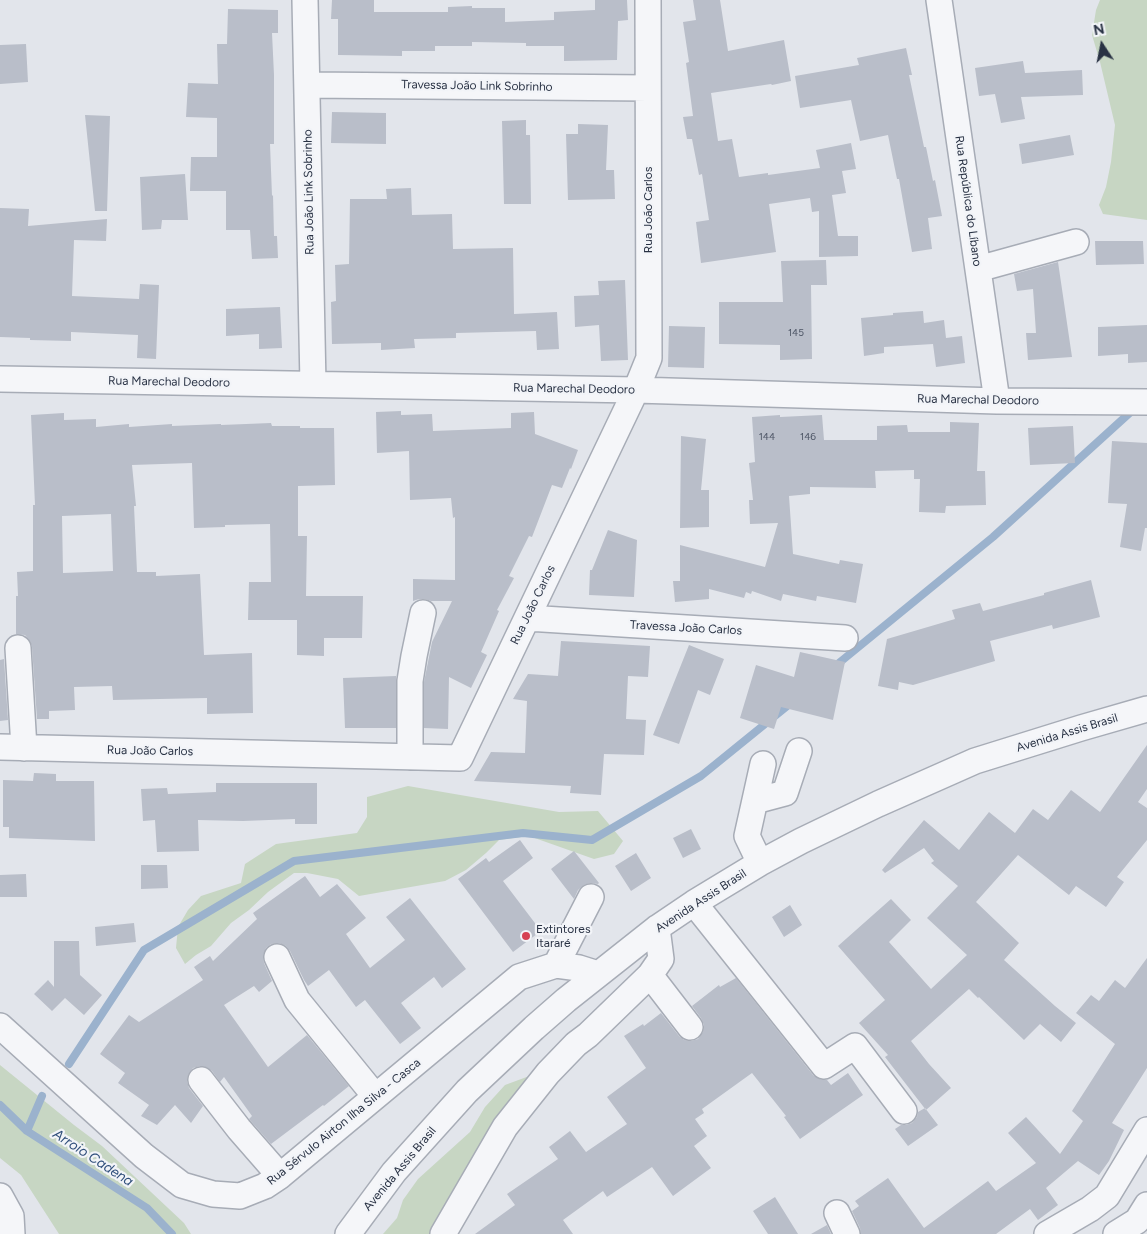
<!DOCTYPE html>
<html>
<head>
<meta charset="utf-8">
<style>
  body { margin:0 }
  #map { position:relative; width:1147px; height:1234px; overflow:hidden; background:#e2e5eb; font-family:Figtree,sans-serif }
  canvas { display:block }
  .north { position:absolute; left:1077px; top:20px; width:50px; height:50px; -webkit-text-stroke:4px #f2f4f8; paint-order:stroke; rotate:349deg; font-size:14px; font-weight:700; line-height:20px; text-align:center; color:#293244 }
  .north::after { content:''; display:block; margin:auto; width:18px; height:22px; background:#293244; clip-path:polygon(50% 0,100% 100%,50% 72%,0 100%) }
</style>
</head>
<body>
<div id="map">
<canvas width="1147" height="1234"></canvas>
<div class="north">N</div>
</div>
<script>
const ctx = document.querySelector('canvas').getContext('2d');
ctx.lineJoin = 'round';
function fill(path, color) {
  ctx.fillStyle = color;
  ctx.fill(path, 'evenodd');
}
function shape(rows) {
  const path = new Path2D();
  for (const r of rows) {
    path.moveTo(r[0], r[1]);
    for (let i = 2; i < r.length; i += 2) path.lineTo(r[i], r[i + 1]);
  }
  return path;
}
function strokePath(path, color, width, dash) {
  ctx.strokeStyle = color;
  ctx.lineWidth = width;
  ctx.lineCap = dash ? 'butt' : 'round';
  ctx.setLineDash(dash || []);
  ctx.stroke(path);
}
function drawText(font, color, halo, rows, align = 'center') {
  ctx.font = font + ' Figtree,sans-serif';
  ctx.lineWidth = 4.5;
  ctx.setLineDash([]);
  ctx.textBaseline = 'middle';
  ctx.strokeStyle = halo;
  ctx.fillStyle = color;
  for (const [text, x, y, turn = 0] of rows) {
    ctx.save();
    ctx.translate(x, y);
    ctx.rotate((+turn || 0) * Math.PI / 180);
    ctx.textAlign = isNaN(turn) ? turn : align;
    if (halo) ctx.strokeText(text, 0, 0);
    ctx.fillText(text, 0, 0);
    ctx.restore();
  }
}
fill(shape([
  [1100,0,1147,0,1147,220,1103,214,1099,205,1106,187,1111,162,1115,125,1100,62,1092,35,1096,10],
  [408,786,559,812,598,811,623,841,614,854,594,859,529,836,499,840,486,853,466,870,445,881,359,896,338,879,307,873,294,873,268,892,249,910,231,923,211,946,196,955,185,964,176,948,178,927,188,910,201,896,241,883,245,864,276,844,357,833,367,817,367,797],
  [0,1065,74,1125,102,1146,184,1223,191,1234,59,1234,21,1175,0,1158],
  [532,1075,440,1234,383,1234,397,1218,403,1200,418,1179,470,1132,485,1107,505,1085]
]), '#c7d6c3');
strokePath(shape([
  [834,667,993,537,1134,409],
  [69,1064,144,950,294,861,523,833,592,840,701,776,791,703],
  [0,1105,27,1131,147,1208,172,1234],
  [27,1131,42,1096]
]), '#9bb2cd', 8);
fill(shape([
  [332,0,374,0,374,12,448,12,448,7,472,6,472,8,505,8,505,22,554,20,554,12,595,10,595,0,627,0,628,20,618,21,617,60,564,61,564,46,526,46,526,43,472,42,472,46,435,46,435,51,402,51,402,56,338,55,338,19,331,19],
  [693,0,720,0,728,51,784,40,791,81,772,85,771,84,711,93,718,141,732,139,739,177,768,173,768,175,820,168,816,150,851,143,856,169,842,171,846,193,832,195,838,236,858,236,858,256,819,257,819,211,812,212,810,198,769,204,776,252,701,263,696,222,709,220,702,174,699,175,692,139,687,139,683,117,693,116,686,63,689,62,683,22,696,20],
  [228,9,278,10,278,33,272,33,274,75,274,144,270,144,272,196,273,195,274,236,277,236,278,258,252,259,250,230,226,230,226,191,190,191,191,157,217,157,217,118,186,117,188,83,218,84,217,44,227,44],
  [26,44,28,82,0,84,0,45],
  [906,48,912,75,909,75,924,147,926,147,933,181,935,180,942,216,928,218,932,249,912,252,899,179,897,179,888,135,860,141,851,100,800,108,795,76,859,65,857,58],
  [1023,61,1025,73,1082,70,1083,95,1021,97,1025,119,1001,123,995,94,979,96,975,68],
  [332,112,386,113,386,144,331,143],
  [85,115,110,116,107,211,95,211],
  [526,120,526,135,530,135,531,204,504,204,502,121],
  [578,124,608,125,606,170,614,170,615,199,568,200,566,134,578,134],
  [1070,135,1074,155,1022,164,1019,144],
  [185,174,188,220,162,220,161,229,142,230,140,177],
  [411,188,412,215,452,214,453,249,513,248,514,314,557,312,559,349,537,350,536,331,456,333,456,338,414,339,415,348,381,350,381,343,332,344,331,302,336,301,335,265,349,264,350,199,387,199,386,189],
  [0,208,29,209,28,226,107,219,106,241,74,240,72,296,139,299,140,284,159,285,156,359,137,358,138,335,71,332,71,341,30,340,30,338,0,337],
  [1095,241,1143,241,1144,264,1096,265],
  [826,260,827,285,811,285,812,359,780,360,780,345,719,344,719,302,783,302,781,261],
  [1058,262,1072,357,1028,360,1026,333,1036,333,1033,289,1017,291,1014,274],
  [625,280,628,360,601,361,599,325,575,327,574,296,599,295,598,281],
  [280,307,282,348,259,349,259,334,226,336,226,309],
  [923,311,924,323,944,320,946,338,962,336,965,363,936,367,933,344,884,347,884,353,864,356,861,318,893,315,893,313],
  [1147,325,1147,362,1128,363,1128,354,1098,356,1098,327],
  [669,326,705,327,704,368,668,367],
  [401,411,401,415,432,414,433,431,511,428,511,413,534,412,535,434,578,450,571,469,570,468,562,488,552,485,532,537,529,536,509,576,514,578,497,610,499,611,481,652,487,655,471,688,449,677,448,729,424,728,424,682,432,642,452,601,431,601,425,599,419,599,413,601,413,579,455,580,455,517,453,518,451,498,410,500,409,451,377,453,376,412],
  [64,413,64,420,96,419,96,427,129,424,129,427,172,424,172,426,221,424,221,425,271,423,272,426,300,426,300,428,334,428,335,485,298,486,298,536,307,536,306,596,363,596,362,638,324,638,324,656,297,655,297,620,248,620,249,582,271,582,270,524,225,525,225,527,194,528,192,463,132,465,136,506,134,506,137,572,156,572,156,576,200,574,204,655,252,653,253,713,207,714,207,698,113,700,112,686,74,687,75,710,49,711,49,719,37,719,32,647,30,641,25,635,16,634,16,596,18,596,17,572,33,571,33,505,35,505,31,415],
  [111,514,113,571,63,573,62,516],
  [780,415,780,417,822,415,824,440,877,440,877,426,907,425,908,432,950,432,950,422,979,423,977,471,985,471,986,505,946,506,945,513,919,512,920,479,914,479,914,470,875,471,876,488,810,487,810,494,789,496,793,554,839,564,840,560,863,564,856,603,817,596,816,601,783,594,781,601,752,591,751,594,746,592,744,598,709,589,709,599,675,602,673,581,680,581,680,545,765,567,778,523,750,524,749,500,753,500,749,463,755,462,752,417],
  [1073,426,1075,463,1030,465,1028,428],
  [681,436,706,439,701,490,709,490,709,527,680,528],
  [1112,441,1147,443,1147,528,1145,528,1141,551,1120,547,1127,504,1108,503],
  [608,530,637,540,634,597,589,595,590,570,592,570],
  [1091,580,1100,617,1053,629,1052,625,990,641,995,661,913,685,899,682,898,690,878,686,887,639,955,619,952,610,980,603,983,611,1044,595,1044,593],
  [561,641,650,646,648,677,628,676,626,719,646,720,644,755,604,754,601,795,570,793,571,786,474,781,491,752,525,753,527,701,513,699,528,674,558,676],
  [689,645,724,659,710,695,698,690,679,744,653,735],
  [800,652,845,662,833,720,781,707,774,729,740,718,756,665,794,677],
  [4,659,8,720,0,721,0,660],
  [396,676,396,728,345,728,343,678],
  [1147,745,1147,789,1138,802,1147,808,1147,840,1117,877,1124,882,1106,907,1076,886,1069,895,1018,855,976,902,1019,943,1004,960,1055,1006,1076,1023,1061,1042,1040,1024,1024,1040,979,997,978,998,969,989,911,1041,929,1064,951,1088,926,1110,885,1057,888,1055,859,1023,885,1000,838,946,891,899,911,920,889,942,931,989,967,955,927,918,958,886,931,863,934,861,924,848,885,873,882,870,924,820,959,850,989,812,1015,833,1033,809,1048,820,1071,790,1100,812],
  [34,773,56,774,56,781,94,781,95,841,9,838,9,827,3,827,3,780,33,781],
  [216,783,317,783,317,824,295,824,295,819,243,821,198,820,199,851,157,852,155,820,143,821,141,789,167,788,168,794,216,792],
  [691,829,701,849,683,858,673,838],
  [520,840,533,858,503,881,541,931,513,952,458,879,486,858,489,862],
  [574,851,599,883,598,884,590,883,584,885,578,890,574,899,551,869],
  [636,853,651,878,631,891,615,866],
  [141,865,167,865,168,888,141,889],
  [26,874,27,897,0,897,0,875],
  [305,876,320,897,337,884,366,918,346,934,370,968,405,940,386,917,410,898,466,969,442,988,434,977,401,1003,421,1028,400,1044,365,1000,356,1007,329,970,308,986,304,980,290,951,286,946,279,943,271,944,266,948,263,956,264,963,272,981,259,992,254,986,224,1005,268,1067,307,1035,349,1086,324,1106,323,1105,271,1144,249,1119,252,1116,224,1077,220,1082,212,1071,206,1067,200,1066,193,1068,188,1075,187,1081,189,1088,203,1106,191,1123,175,1105,157,1125,141,1116,149,1105,118,1083,125,1073,100,1054,129,1015,139,1022,203,980,194,967,210,956,213,961,257,919,253,913],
  [790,905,802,925,784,937,772,917],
  [134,923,136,942,96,946,95,927],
  [54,941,79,941,80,975,102,995,84,1015,65,998,52,1011,34,994,48,980,54,987],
  [1147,958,1147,1068,1112,1123,1124,1130,1109,1161,1099,1175,1078,1161,1046,1188,1058,1205,1038,1220,1030,1209,996,1234,861,1234,860,1228,852,1211,859,1206,855,1201,888,1178,924,1228,988,1181,996,1191,1036,1163,1008,1133,1026,1117,1060,1154,1083,1121,1072,1111,1115,1044,1076,1013,1091,995,1099,1001,1115,980,1125,988],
  [736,978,813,1075,819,1079,827,1080,831,1085,848,1073,863,1095,800,1139,784,1117,786,1116,752,1073,702,1109,704,1113,695,1119,707,1136,694,1146,711,1168,673,1196,652,1167,607,1197,603,1191,563,1220,573,1234,475,1234,515,1205,507,1194,558,1159,549,1147,570,1131,586,1152,627,1124,607,1097,646,1068,624,1036,643,1024,644,1026,661,1013,679,1036,684,1040,691,1041,698,1039,703,1032,704,1025,701,1018,692,1006,719,985,720,987],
  [925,1108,938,1125,908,1146,895,1129,901,1125,906,1125,912,1123,917,1117,918,1112],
  [775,1197,798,1234,768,1234,753,1211],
  [827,1225,831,1234,811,1234]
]), '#b9bec9');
const minor = shape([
  [305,0,313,384],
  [939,0,997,401],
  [307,85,648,88],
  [978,269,1076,242],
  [0,379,636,390,997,401,1147,402],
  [527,618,845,638],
  [18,648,24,748],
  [0,747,460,758,636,390,649,358,648,0],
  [410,757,410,681,414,656,423,613],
  [755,801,785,793,799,751],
  [760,863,747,836,763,764],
  [694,903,824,1066,855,1046,904,1111],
  [277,957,297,1000,375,1096],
  [556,965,591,897],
  [650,975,690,1027],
  [0,1026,144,1156,182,1185,213,1194,240,1196,265,1186,280,1176,519,977,556,965,579,968,598,974],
  [201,1080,239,1129,280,1176],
  [0,1196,11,1216,12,1234],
  [837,1213,847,1234],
  [348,1234,394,1172,467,1091,534,1028,566,1000,657,928,694,903,760,863,801,841,878,804,975,761,1081,728,1147,709],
  [443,1234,505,1127,548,1073,576,1044,588,1035,650,975,661,959,657,928],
  [1047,1234,1090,1209,1107,1196,1147,1130],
  [1116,1234,1137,1221,1147,1205]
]);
strokePath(minor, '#a7acb6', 28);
strokePath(minor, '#f5f6f9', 25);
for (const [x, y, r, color] of [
  [526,936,5,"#d64152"]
]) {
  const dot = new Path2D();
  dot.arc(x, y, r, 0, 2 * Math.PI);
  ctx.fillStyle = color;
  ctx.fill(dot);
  strokePath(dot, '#f2f4f8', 2);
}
drawText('10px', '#4d5565', null, [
  ["145",796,333],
  ["144",767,437],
  ["146",808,437]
]);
drawText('12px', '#293244', '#f2f4f8', [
  ["Travessa João Link Sobrinho",477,86,1],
  ["Rua João Link Sobrinho",309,192,-91],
  ["Rua República do Líbano",968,201,82],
  ["Rua João Carlos",648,210,-90],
  ["Rua Marechal Deodoro",169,382,1],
  ["Rua Marechal Deodoro",574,389,1],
  ["Rua Marechal Deodoro",978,400,1],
  ["Rua João Carlos",533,605,-64],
  ["Travessa João Carlos",686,628,3],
  ["Avenida Assis Brasil",1067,733,-17],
  ["Rua João Carlos",150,751,1],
  ["Avenida Assis Brasil",701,901,-33],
  ["Rua Sérvulo Airton Ilha Silva - Casca",344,1122,-39],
  ["Avenida Assis Brasil",400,1169,-50]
]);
drawText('12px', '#293244', '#f2f4f8', [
  ["Extintores",536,929],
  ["Itararé",536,943]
], 'left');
drawText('italic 14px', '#304f7b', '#f2f4f8', [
  ["Arroio Cadena",93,1158,33]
]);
</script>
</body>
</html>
